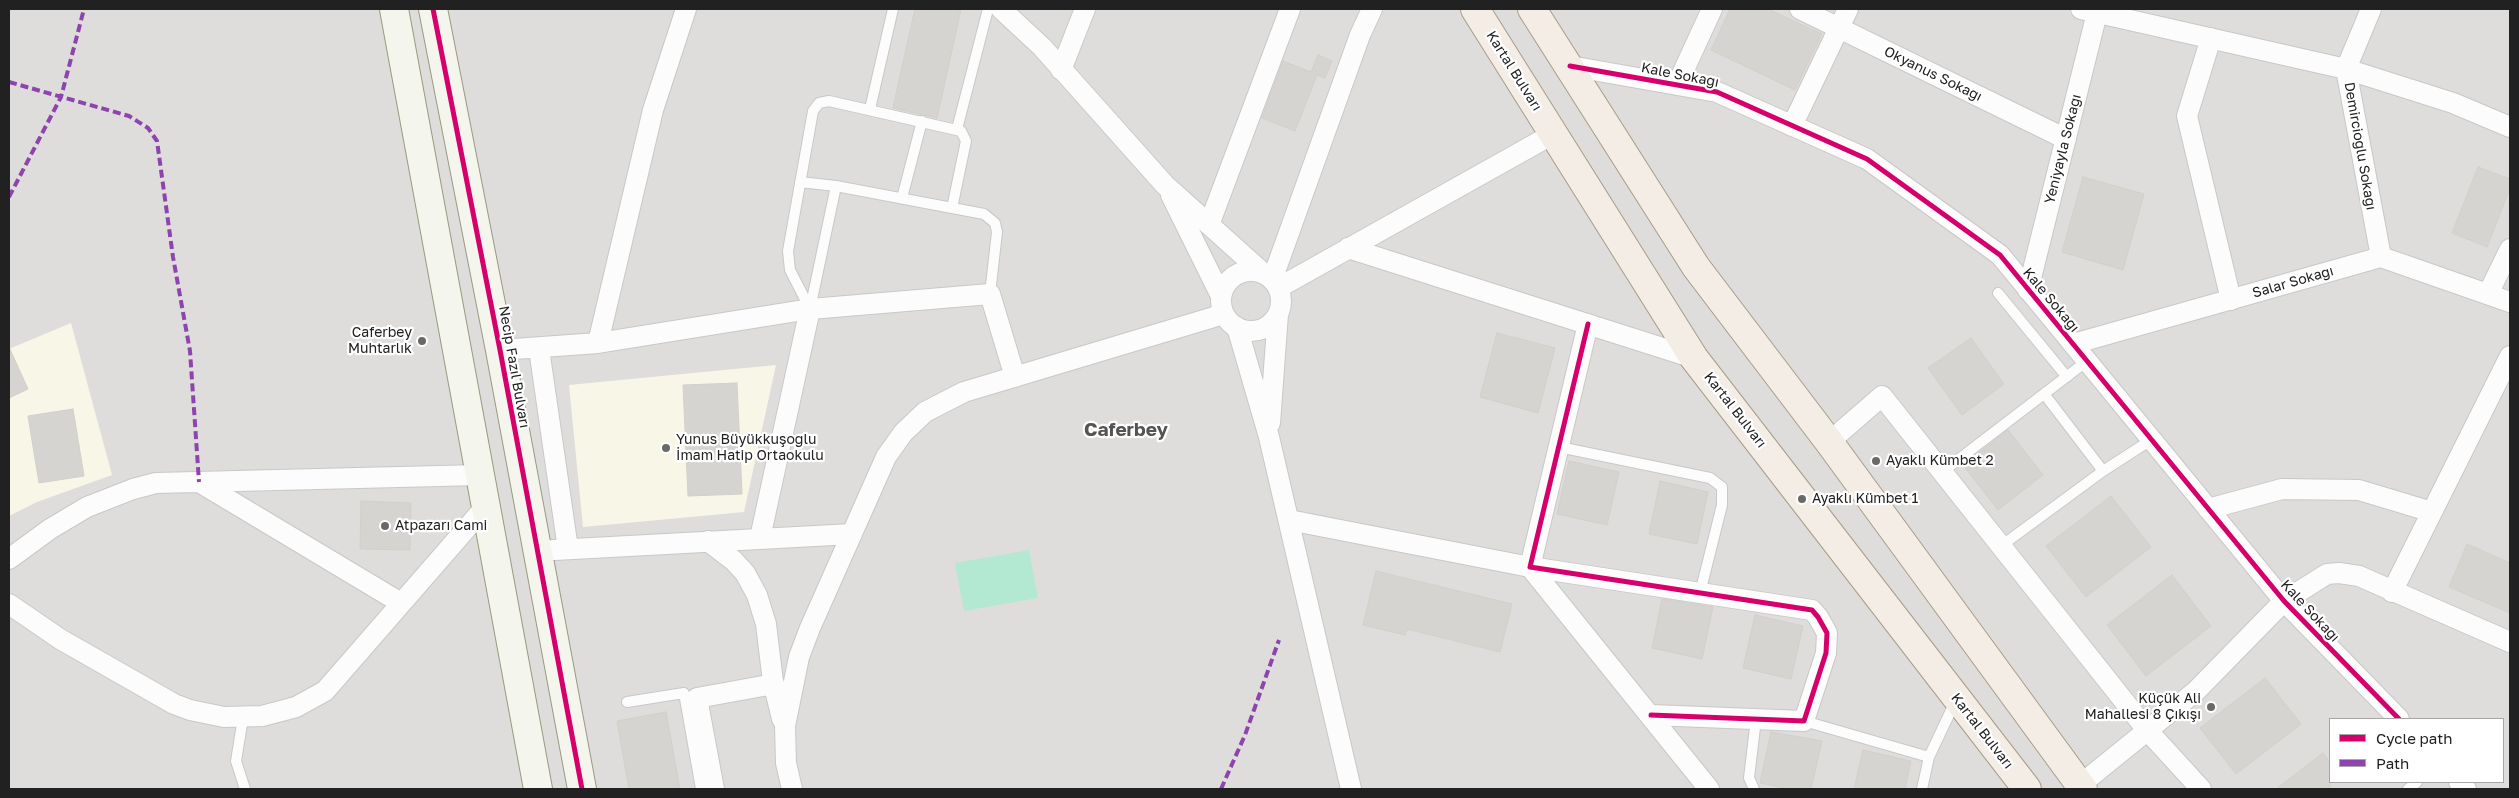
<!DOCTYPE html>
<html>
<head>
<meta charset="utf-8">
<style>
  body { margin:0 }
  #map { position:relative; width:2519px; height:798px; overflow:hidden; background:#f0eeea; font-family:"Golos Text",sans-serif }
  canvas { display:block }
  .frame { position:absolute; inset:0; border:10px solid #212121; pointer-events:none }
  .legend { position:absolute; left:2329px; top:718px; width:175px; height:65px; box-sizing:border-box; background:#fff; border:1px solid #a6a6a6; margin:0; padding:6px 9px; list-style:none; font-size:15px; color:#212121 }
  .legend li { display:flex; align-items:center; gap:10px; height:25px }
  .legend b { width:25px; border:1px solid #a6a6a6 }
</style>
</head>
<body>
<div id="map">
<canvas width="2519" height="798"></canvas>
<div class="frame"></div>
<ul class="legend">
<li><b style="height:6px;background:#d6006c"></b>Cycle path</li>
<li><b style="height:6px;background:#8e44ad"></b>Path</li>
</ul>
</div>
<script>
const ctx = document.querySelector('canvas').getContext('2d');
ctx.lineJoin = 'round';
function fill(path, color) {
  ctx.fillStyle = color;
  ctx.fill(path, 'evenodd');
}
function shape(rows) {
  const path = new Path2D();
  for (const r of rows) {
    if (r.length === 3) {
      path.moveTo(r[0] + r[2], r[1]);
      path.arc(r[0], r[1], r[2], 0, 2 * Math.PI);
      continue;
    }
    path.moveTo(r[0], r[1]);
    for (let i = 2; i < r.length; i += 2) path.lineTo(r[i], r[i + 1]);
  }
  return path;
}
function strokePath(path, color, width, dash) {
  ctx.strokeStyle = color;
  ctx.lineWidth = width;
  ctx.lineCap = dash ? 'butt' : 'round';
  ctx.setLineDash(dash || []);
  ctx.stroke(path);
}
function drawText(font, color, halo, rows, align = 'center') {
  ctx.font = font + ' "Golos Text",sans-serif';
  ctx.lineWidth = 4.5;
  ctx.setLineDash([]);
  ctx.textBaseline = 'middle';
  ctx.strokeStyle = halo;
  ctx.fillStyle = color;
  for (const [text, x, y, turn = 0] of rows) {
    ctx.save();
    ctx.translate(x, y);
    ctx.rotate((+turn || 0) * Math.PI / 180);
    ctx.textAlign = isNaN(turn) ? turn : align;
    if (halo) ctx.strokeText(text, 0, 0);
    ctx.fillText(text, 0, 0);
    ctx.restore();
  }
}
fill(shape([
  [9,9,2510,9,2510,789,9,789],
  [2330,719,2503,719,2503,782,2330,782]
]), '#dfdddb');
fill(shape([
  [71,323,112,475,37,502,9,516,9,349],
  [776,365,744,512,583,527,569,385]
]), '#f8f7e7');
fill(shape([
  [1029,550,1038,598,964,611,955,563]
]), '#b3e9d2');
const building = shape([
  [915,9,961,9,937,118,893,108,915,9],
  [1730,9,1768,9,1822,34,1795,90,1711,50,1730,9],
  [1318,55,1332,61,1325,78,1317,75,1295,131,1262,118,1283,61,1311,72,1318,55],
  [2478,167,2510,179,2510,188,2487,247,2452,233,2478,167],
  [2083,177,2144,194,2123,270,2062,252,2083,177],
  [1497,333,1555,348,1538,413,1480,397,1497,333],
  [1971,338,2004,384,1962,415,1928,368,1971,338],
  [9,347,28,389,9,398,9,347],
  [737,383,742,494,688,496,683,385,737,383],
  [73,409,84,476,39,483,28,416,73,409],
  [2008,430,2043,475,1998,510,1963,465,2008,430],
  [1569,461,1619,472,1607,525,1557,514,1569,461],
  [1660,481,1708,492,1697,544,1649,534,1660,481],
  [2111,496,2151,547,2086,597,2046,546,2111,496],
  [361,501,411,503,410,550,360,549,361,501],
  [2467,544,2510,563,2510,613,2449,587,2467,544],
  [1376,571,1512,604,1500,652,1407,629,1405,635,1363,625,1376,571],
  [2172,575,2211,626,2146,676,2107,625,2172,575],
  [1662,599,1713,607,1702,659,1652,648,1662,599],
  [1755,615,1803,626,1791,679,1743,668,1755,615],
  [2265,678,2301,724,2236,774,2200,728,2265,678],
  [666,712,680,789,629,789,617,721,666,712],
  [1771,732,1822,741,1811,789,1789,789,1760,783,1771,732],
  [1863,750,1911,761,1905,789,1854,789,1863,750],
  [2323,753,2330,762,2330,789,2276,789,2323,753]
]);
fill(building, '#d6d4d1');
strokePath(building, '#d3cfcb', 1);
const lane = shape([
  [870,109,893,9],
  [957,129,988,9],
  [800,182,836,186,984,214,995,223,997,232,990,294],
  [902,198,922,121],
  [1998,293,2067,377],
  [810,309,790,270,788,251,813,111,819,103,829,101,961,131,966,141,952,208],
  [810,309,836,186],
  [2045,395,2103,471],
  [1559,447,1710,478,1722,487,1722,505,1700,593],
  [1942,472,2087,361],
  [2001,546,2103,471,2151,440],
  [627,702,684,693,701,789],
  [243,718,236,761,245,789],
  [1804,721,1929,757],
  [1754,789,1749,778,1756,719],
  [1922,789,1929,757,1955,702],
  [2408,789,2417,782]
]);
const street = shape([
  [1001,9,1042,47,1165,185,1264,274],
  [1800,9,2066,139],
  [2081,9,2346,69,2453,103,2510,127],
  [2371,9,2346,69,2381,257],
  [2211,38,2187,116,2231,300],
  [1570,66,1717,92,1867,159,2000,255,2284,601,2399,719],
  [1061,70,1085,9],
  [1677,85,1712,9],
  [1792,126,1848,9],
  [1171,195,1221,296],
  [1209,225,1290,9],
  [1348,248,1694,358],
  [1251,301,30],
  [1272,280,1360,35,1372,9],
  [1278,288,1553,134],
  [2028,290,2098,9],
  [2488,294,2510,249],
  [1588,324,1530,567,1812,610,1818,617,1827,633,1826,653,1804,721,1651,715],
  [1237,327,1269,437,1351,789],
  [598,343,653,110,686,9],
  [2073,344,2381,257,2510,302],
  [539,349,568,549],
  [500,350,598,343,810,309,990,294,1015,377],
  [1270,423,1278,314],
  [1829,442,1882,396,2147,730,2201,789],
  [199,482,401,603],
  [2208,509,2282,489,2359,490,2432,512],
  [1289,520,1530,567,1709,789],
  [760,538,810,309],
  [708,541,734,561,745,573,757,595,766,624,773,682,782,719],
  [536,551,852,534],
  [9,559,50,529,87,507,133,489,156,483,480,475],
  [2392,592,2510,356],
  [9,604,60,639,174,704,190,710,224,717,262,716,296,707,325,691,486,506],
  [2459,782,2466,789],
  [2080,785,2196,691,2284,601,2327,574,2339,573,2359,576,2510,642],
  [714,789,697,698,774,684],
  [792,789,786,763,785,726,799,657,810,628,886,457,903,433,925,412,964,392,1224,314]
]);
const secondary = shape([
  [394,9,538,789],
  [433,9,500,350,582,789]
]);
const primary = shape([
  [1475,9,1694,358,2027,789],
  [1532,9,1696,267,1829,442,2083,789]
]);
strokePath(lane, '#c8c8c6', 12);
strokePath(street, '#c8c8c6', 22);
strokePath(secondary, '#999b80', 30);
strokePath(primary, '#a79c86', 30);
strokePath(lane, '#fdfcfc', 10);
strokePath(street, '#fdfcfc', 20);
strokePath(secondary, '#f4f5ec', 28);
strokePath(primary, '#f3ede6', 28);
strokePath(shape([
  [9,82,129,116,148,128,157,141,173,257,190,351,199,482],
  [9,197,61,97,84,9],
  [1221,789,1245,735,1279,640]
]), '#8e44ad', 4, [8, 4]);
strokePath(shape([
  [433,9,500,350,582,789],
  [1570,66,1717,92,1867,159,2000,255,2284,601,2399,719],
  [1588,324,1530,567,1812,610,1818,617,1827,633,1826,653,1804,721,1651,715]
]), '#d6006c', 5);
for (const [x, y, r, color] of [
  [422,341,5,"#696967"],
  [666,448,5,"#696967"],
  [1876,461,5,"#696967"],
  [1802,499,5,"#696967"],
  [385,526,5,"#696967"],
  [2211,707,5,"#696967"]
]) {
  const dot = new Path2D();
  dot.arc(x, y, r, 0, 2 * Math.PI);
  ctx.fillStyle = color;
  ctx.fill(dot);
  strokePath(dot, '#fff', 2);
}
drawText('14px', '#212121', '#fff', [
  ["Kartal Bulvarı",1514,71,58],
  ["Okyanus Sokağı",1933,74,26],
  ["Kale Sokağı",1680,75,11],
  ["Demircioğlu Sokağı",2360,146,80],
  ["Yeniyayla Sokağı",2063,149,-76],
  ["Salar Sokağı",2293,282,-16],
  ["Kale Sokağı",2051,300,50],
  ["Necip Fazıl Bulvarı",514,367,80],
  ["Kartal Bulvarı",1735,410,52],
  ["Kale Sokağı",2310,611,47],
  ["Kartal Bulvarı",1982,731,52]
]);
drawText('14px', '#212121', '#fff', [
  ["Caferbey",412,333,"right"],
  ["Muhtarlık",412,349,"right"],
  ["Yunus Büyükkuşoğlu",676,440],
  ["İmam Hatip Ortaokulu",676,456],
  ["Ayaklı Kümbet 2",1886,461],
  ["Ayaklı Kümbet 1",1812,499],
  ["Atpazarı Cami",395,526],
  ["Küçük Ali",2201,699,"right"],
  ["Mahallesi 8 Çıkışı",2201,715,"right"]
], 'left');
drawText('bold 19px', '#545454', '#fff', [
  ["Caferbey",1126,430]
]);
</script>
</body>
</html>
